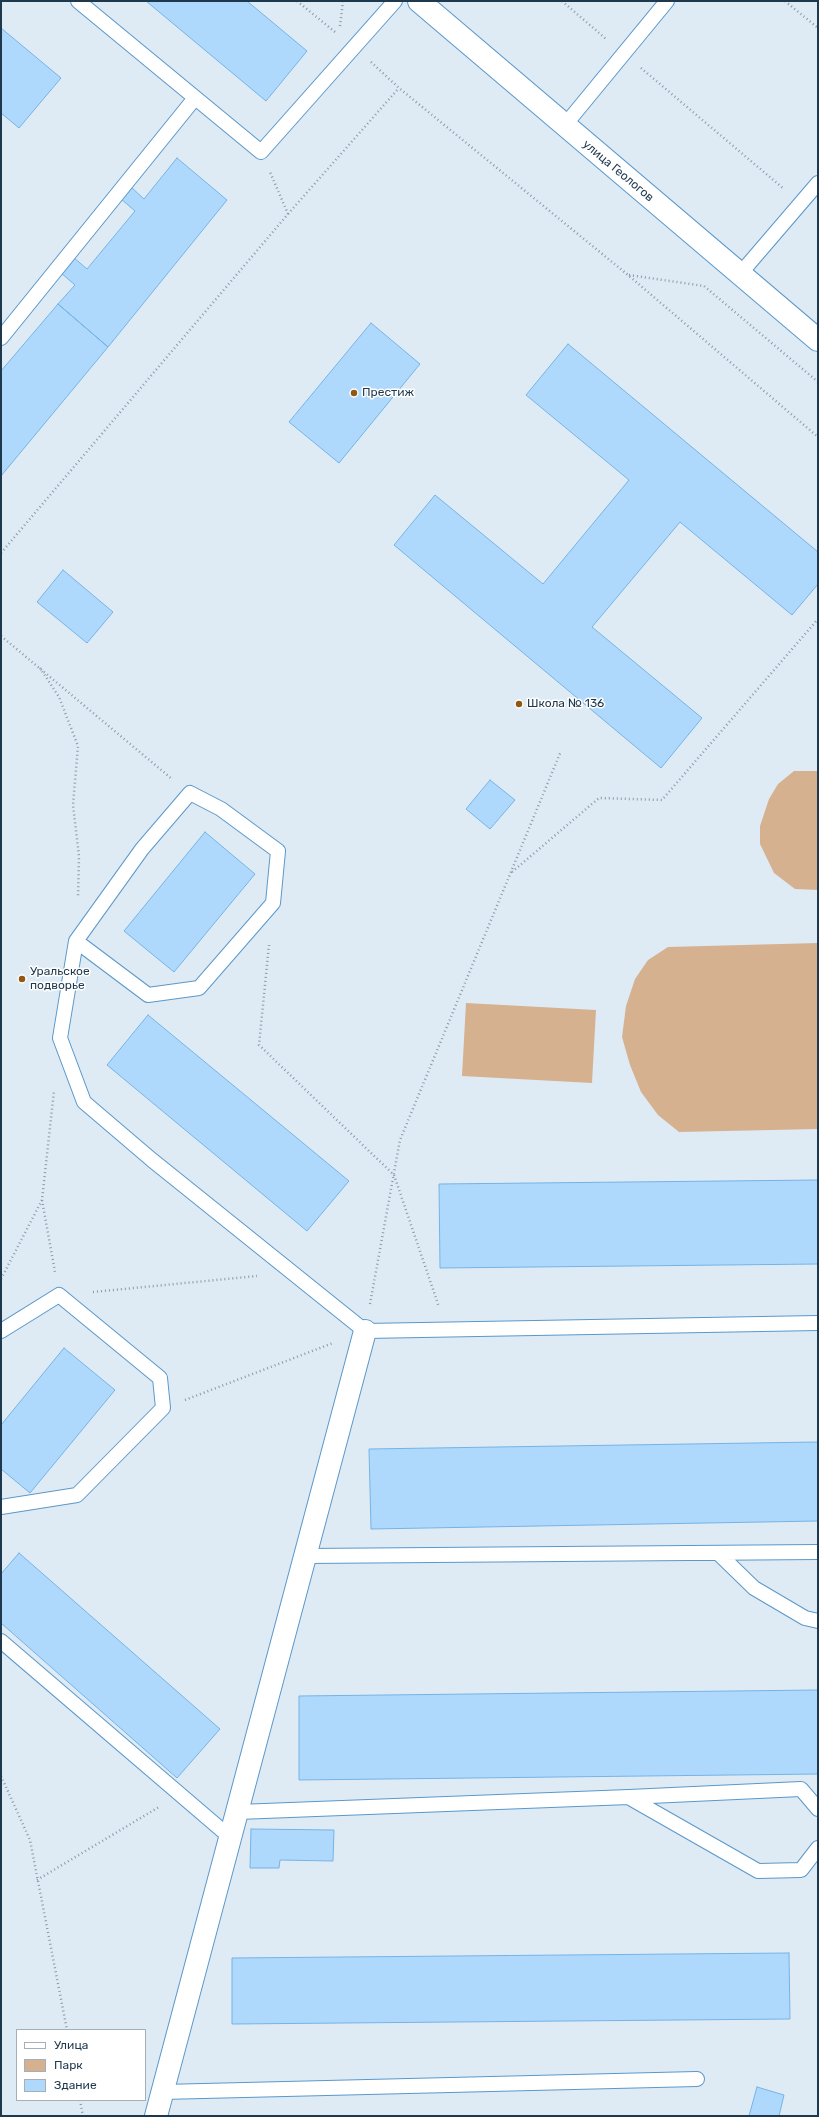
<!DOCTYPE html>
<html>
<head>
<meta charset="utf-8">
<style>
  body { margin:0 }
  #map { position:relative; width:819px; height:2117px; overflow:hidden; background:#deebf5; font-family:Rubik,sans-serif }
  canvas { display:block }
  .frame { position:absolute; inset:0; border:2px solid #1e384d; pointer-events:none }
  .legend { position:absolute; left:16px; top:2029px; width:130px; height:72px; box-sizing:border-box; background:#fff; border:1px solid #a5afb8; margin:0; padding:5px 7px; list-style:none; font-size:12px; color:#1e384d }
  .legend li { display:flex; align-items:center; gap:8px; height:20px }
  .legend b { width:20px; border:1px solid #a5afb8 }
</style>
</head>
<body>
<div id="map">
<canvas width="819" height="2117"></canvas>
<div class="frame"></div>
<ul class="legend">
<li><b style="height:5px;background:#fff"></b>Улица</li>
<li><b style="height:11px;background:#d6b190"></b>Парк</li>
<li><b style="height:11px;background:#afd9fc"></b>Здание</li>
</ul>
</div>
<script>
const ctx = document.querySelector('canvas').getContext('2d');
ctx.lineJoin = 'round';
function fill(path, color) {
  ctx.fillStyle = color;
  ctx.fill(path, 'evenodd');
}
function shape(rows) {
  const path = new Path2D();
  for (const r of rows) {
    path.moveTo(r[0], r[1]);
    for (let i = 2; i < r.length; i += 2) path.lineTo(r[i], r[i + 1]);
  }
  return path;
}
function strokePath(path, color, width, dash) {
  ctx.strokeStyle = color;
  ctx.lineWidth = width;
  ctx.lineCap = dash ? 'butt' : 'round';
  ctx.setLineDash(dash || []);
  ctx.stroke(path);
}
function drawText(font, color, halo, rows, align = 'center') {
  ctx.font = font + ' Rubik,sans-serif';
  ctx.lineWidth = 3;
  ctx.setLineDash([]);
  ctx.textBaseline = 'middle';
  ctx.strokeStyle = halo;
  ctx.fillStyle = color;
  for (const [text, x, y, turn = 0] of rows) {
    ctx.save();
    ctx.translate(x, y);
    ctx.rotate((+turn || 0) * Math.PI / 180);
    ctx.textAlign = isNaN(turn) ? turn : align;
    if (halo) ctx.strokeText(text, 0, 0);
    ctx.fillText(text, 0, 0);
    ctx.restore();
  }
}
fill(shape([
  [794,771,818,771,818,890,795,889,774,873,760,844,760,826,769,799,778,784],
  [818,943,818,1129,679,1132,658,1115,641,1092,630,1065,622,1037,626,1006,635,979,648,960,668,947],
  [466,1003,596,1010,592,1083,462,1076]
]), '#d6b190');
const building = shape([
  [146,1,247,1,307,51,266,101,146,1],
  [1,28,61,78,19,128,1,113,1,28],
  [177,158,227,200,108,347,58,304,75,285,61,273,73,257,87,269,135,211,121,199,131,187,144,199,177,158],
  [58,304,108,347,1,476,1,371,58,304],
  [371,323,420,364,339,463,289,422,371,323],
  [568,344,818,552,818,584,792,615,680,522,592,627,702,718,661,768,394,545,435,495,543,584,629,480,526,395,568,344],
  [63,570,113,612,87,643,37,602,63,570],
  [490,780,515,800,490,829,466,809,490,780],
  [205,832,255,874,174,972,124,931,205,832],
  [148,1015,349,1181,307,1231,107,1065,148,1015],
  [818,1180,818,1264,440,1268,439,1184,818,1180],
  [64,1348,115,1390,30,1493,1,1469,1,1425,64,1348],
  [818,1442,818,1521,371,1529,369,1449,818,1442],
  [19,1553,220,1729,177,1778,1,1623,1,1574,19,1553],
  [818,1690,818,1774,299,1780,299,1696,818,1690],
  [251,1829,334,1830,333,1861,280,1860,279,1868,250,1868,251,1829],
  [789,1953,790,2019,232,2024,232,1958,789,1953],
  [757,2087,784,2095,779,2116,749,2116,757,2087]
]);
fill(building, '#afd9fc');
strokePath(building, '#74b3e6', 1);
const service = shape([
  [78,1,261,152,395,1],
  [565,125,667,1],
  [740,274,818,183],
  [1,338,195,98],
  [76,941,148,995,199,988,273,903,278,851,221,809,190,793,142,849,76,941,60,1038,84,1102,152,1160,365,1331,818,1323],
  [1,1331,59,1295,160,1378,163,1408,77,1495,1,1507],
  [718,1553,754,1588,805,1618,818,1621],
  [305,1556,818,1552],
  [1,1641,231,1838],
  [630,1798,758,1871,801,1870,818,1848],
  [238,1812,629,1797,801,1789,818,1809],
  [162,2092,697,2079]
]);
const minor = shape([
  [156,2116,365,1331]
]);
const tertiary = shape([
  [419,1,818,340]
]);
strokePath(service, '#5a98ca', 16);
strokePath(minor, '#5a98ca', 24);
strokePath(tertiary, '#5a98ca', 24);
strokePath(shape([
  [297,1,335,32],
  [562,1,606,39],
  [785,1,818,28],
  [340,26,343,1],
  [371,62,399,88,628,275,818,437],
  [641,68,784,189],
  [288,214,399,88],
  [629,275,704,286,818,382],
  [1,553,288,214,270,172],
  [1,636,172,779],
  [40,668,59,697,78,746,73,805,79,856,78,898],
  [512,872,599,798,662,800,818,619],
  [269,945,259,1045,394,1175,439,1307],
  [42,1200,55,1272],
  [1,1279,42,1200,54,1091],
  [93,1292,257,1276],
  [370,1304,400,1140,561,751],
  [185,1400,333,1343],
  [1,1776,30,1840,67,2030],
  [37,1880,159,1807],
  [80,2100,83,2116]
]), '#889baa', 2.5, [1, 3]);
strokePath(service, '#fff', 14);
strokePath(minor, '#fff', 22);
strokePath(tertiary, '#fff', 22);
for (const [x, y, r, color] of [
  [354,393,4,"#915813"],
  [519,704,4,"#915813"],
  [22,979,4,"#915813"]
]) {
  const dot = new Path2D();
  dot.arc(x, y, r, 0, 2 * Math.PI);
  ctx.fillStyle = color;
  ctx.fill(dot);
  strokePath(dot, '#fff', 1.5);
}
drawText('12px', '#1e384d', '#fff', [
  ["улица Геологов",618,171,40]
]);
drawText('12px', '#1e384d', '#fff', [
  ["Престиж",362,393],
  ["Школа № 136",527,704],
  ["Уральское",30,972],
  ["подворье",30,986]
], 'left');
</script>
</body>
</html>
